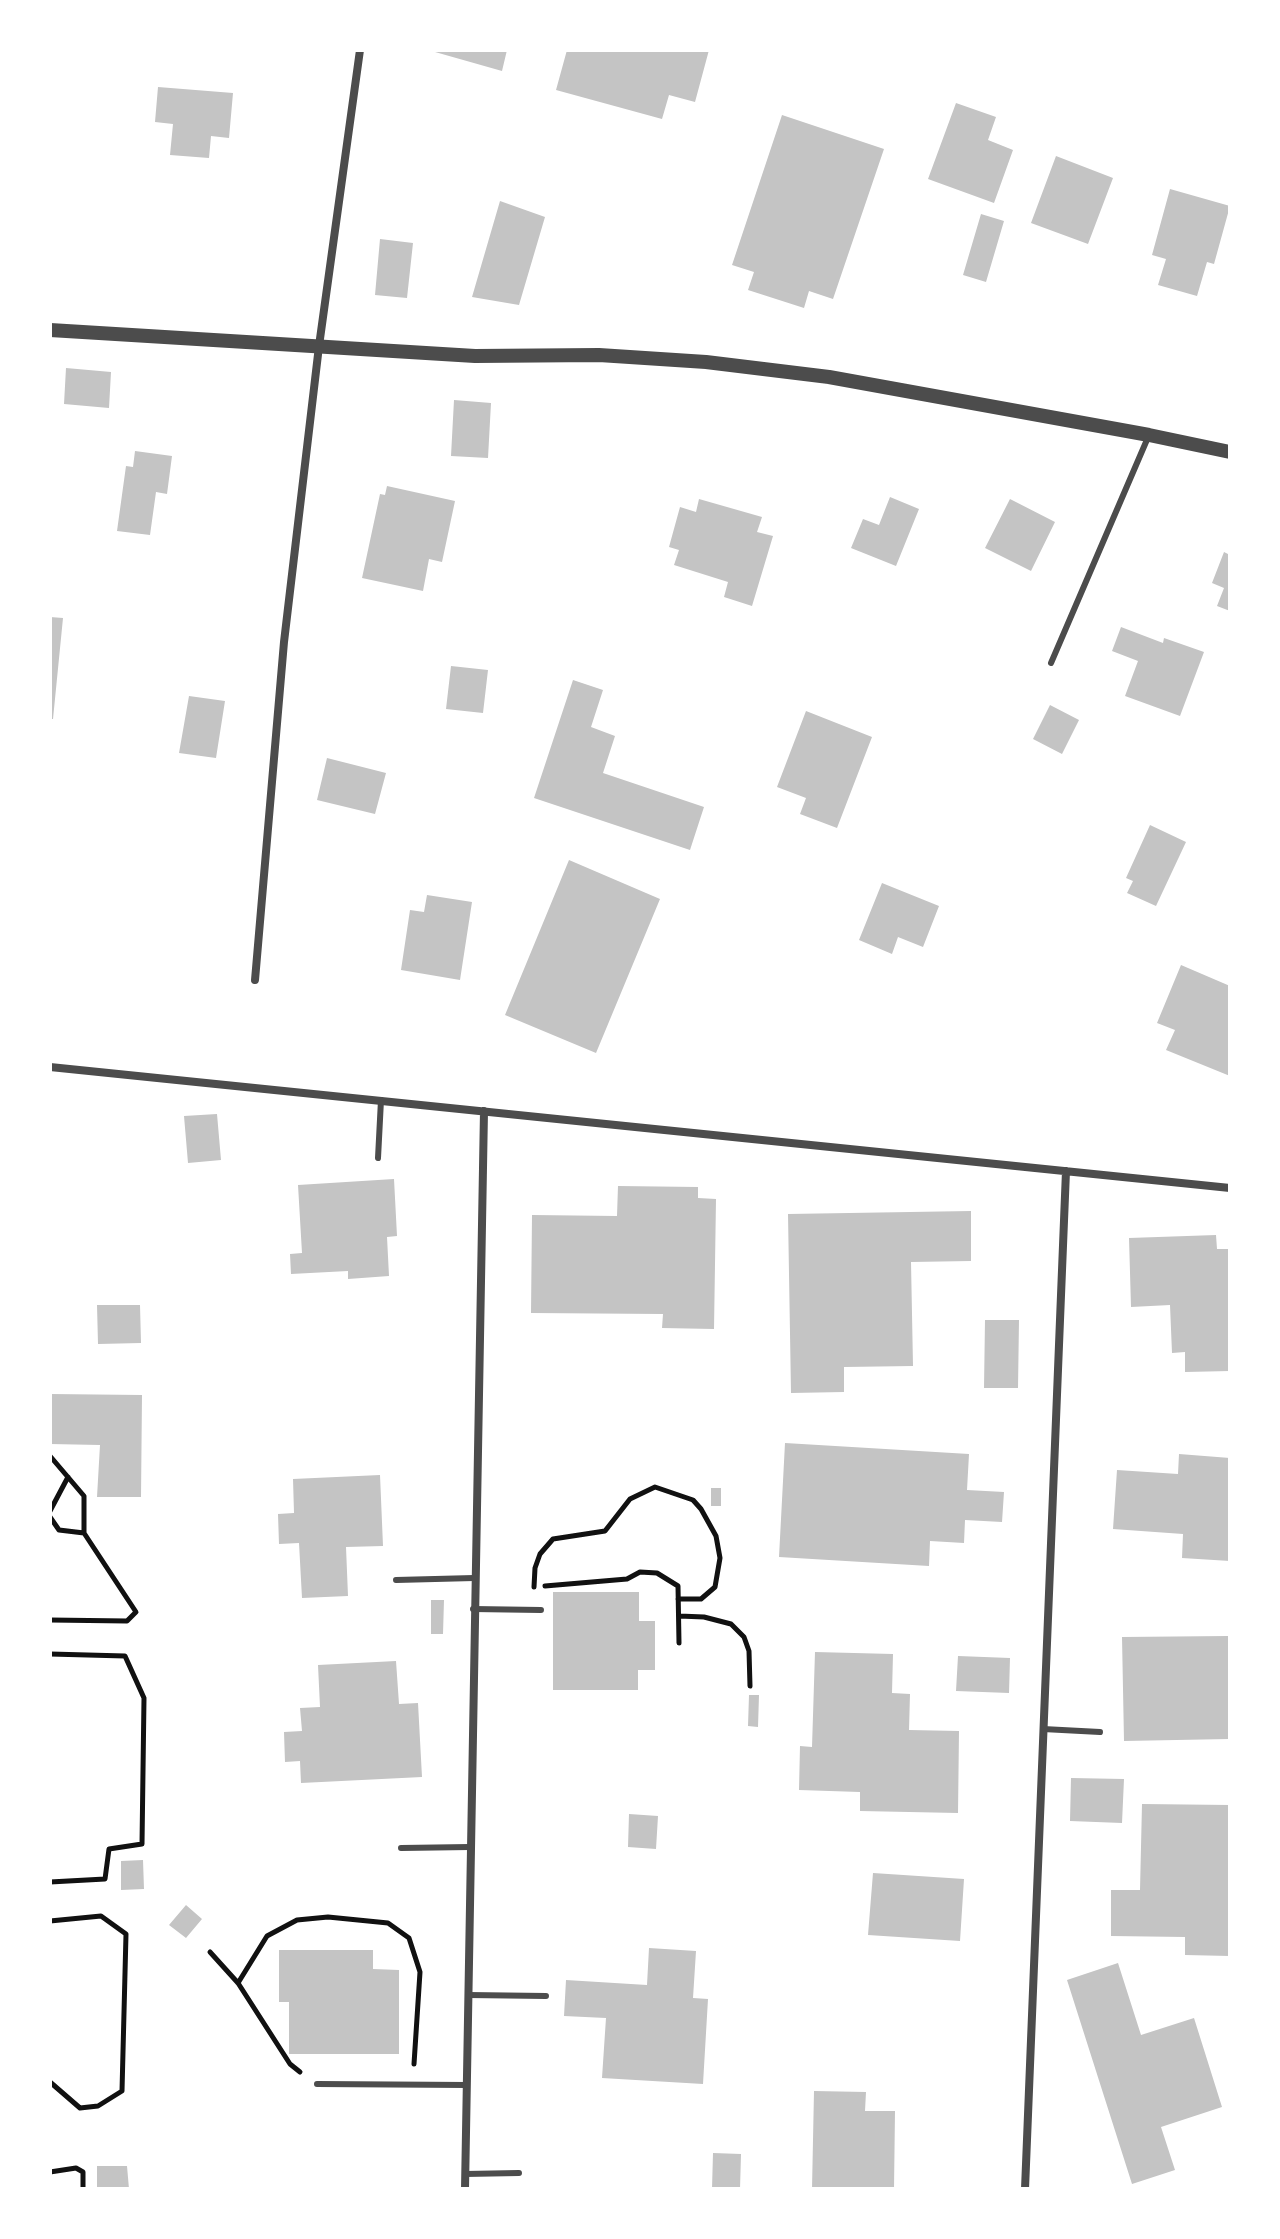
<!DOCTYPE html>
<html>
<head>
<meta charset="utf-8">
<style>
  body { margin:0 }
  #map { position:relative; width:1280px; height:2239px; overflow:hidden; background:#fff; font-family:"Noto Serif",serif }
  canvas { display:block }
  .frame { position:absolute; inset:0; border:52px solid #fff; pointer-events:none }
</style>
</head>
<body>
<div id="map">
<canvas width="1280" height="2239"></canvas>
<div class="frame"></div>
</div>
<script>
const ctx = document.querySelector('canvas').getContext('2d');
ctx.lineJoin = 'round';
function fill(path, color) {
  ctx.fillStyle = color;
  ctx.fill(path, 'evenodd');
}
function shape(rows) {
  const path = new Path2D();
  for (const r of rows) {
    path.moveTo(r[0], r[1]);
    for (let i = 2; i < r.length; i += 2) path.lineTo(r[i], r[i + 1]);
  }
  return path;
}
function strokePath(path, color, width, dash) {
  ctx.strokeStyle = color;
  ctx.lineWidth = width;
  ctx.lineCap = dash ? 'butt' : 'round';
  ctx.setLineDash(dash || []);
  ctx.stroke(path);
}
fill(shape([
  [428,50,507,50,502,71],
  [567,50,709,50,695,102,669,95,662,119,556,90],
  [158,87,233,93,229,138,211,136,209,158,170,155,173,124,155,122],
  [956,103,996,117,988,140,1013,150,994,203,928,179],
  [782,115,884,149,833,299,809,291,804,308,748,290,754,272,732,265],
  [1056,156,1113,178,1088,244,1031,223],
  [1170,189,1230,206,1214,264,1207,262,1197,296,1158,285,1166,259,1152,255],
  [500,201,545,217,519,305,472,297],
  [981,214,1004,221,986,282,963,275],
  [380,239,413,243,407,298,375,295],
  [66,368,111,372,109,408,64,404],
  [454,400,491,403,488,458,451,456],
  [135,451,172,456,167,494,156,492,150,535,117,531,126,466,133,467],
  [387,486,455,501,442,562,429,559,423,591,362,578,380,494,385,495],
  [890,497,919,509,896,566,851,548,863,519,879,525],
  [699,499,762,517,757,532,773,536,752,606,724,597,728,582,674,565,679,550,669,547,680,507,696,512],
  [1010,499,1055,522,1031,571,985,548],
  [1224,552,1230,555,1230,611,1217,606,1224,588,1212,583],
  [50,617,63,618,53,719,50,719],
  [1121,627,1163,643,1164,638,1204,652,1180,716,1125,696,1138,661,1112,651],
  [451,666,488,670,483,713,446,709],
  [573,680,603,690,591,727,615,736,603,773,704,807,690,850,534,798],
  [189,696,225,701,216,758,179,753],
  [1050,705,1079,720,1062,754,1033,739],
  [806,711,872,737,837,828,800,814,806,798,777,787],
  [327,758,386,773,375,814,317,800],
  [1150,825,1186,842,1156,906,1127,893,1133,881,1126,878],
  [569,860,660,899,596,1053,505,1015],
  [882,883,939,906,923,947,898,937,892,954,859,940],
  [427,895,472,902,460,980,401,970,410,910,424,912],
  [1181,965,1230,986,1230,1076,1166,1050,1175,1030,1157,1023],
  [217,1114,221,1160,188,1163,184,1116],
  [394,1179,397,1236,387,1237,389,1276,348,1279,348,1271,291,1274,290,1254,302,1253,298,1185],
  [618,1186,698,1187,698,1198,716,1199,714,1329,662,1328,663,1314,531,1313,532,1215,617,1216],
  [971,1211,971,1261,911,1262,913,1366,844,1367,844,1392,791,1393,788,1214],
  [1216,1235,1217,1249,1230,1249,1230,1371,1185,1372,1185,1352,1172,1353,1170,1305,1131,1307,1129,1238],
  [97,1305,140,1305,141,1343,98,1344],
  [985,1320,1019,1320,1018,1388,984,1388],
  [50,1394,142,1395,141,1497,97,1497,100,1445,50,1444],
  [785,1443,969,1454,967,1490,1004,1492,1002,1522,965,1520,964,1543,930,1541,929,1566,779,1557],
  [1179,1454,1230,1458,1230,1561,1182,1558,1183,1534,1113,1529,1117,1470,1178,1474],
  [380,1475,383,1546,346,1547,348,1596,302,1598,299,1543,279,1544,278,1514,294,1513,293,1479],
  [711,1488,721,1488,721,1506,711,1506],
  [553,1592,639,1592,639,1621,655,1621,655,1670,638,1670,638,1690,553,1690],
  [431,1600,444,1600,443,1634,431,1634],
  [1228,1636,1229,1739,1124,1741,1122,1637],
  [815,1652,893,1654,892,1693,910,1694,909,1730,959,1731,958,1813,860,1811,860,1792,799,1790,800,1746,812,1747],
  [958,1656,1010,1658,1009,1693,956,1691],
  [396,1661,399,1704,418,1703,422,1777,301,1783,300,1761,285,1762,284,1732,302,1731,300,1708,320,1707,318,1665],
  [749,1695,759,1695,758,1727,748,1726],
  [1071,1778,1124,1779,1122,1823,1070,1821],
  [1142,1804,1230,1805,1230,1956,1185,1955,1185,1937,1111,1936,1111,1890,1140,1890],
  [629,1814,658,1816,656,1849,628,1847],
  [143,1860,144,1889,121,1890,121,1861],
  [873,1873,964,1879,960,1941,868,1935],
  [186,1905,202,1919,186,1938,169,1925],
  [649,1948,696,1951,693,1998,708,1999,703,2084,602,2078,606,2018,564,2016,566,1980,647,1985],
  [279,1950,373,1950,373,1969,399,1970,399,2054,289,2054,289,2002,279,2002],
  [1118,1963,1141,2035,1194,2018,1222,2107,1161,2127,1175,2170,1132,2184,1067,1980],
  [814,2091,866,2092,865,2111,895,2111,894,2189,812,2189],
  [713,2153,741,2154,740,2189,712,2189],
  [97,2166,127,2166,129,2189,97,2189]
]), '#c4c4c4');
strokePath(shape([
  [50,1456,84,1496,84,1533,136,1612,127,1621,50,1620],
  [50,1511,68,1477],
  [50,1517,59,1530,84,1533],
  [545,1586,627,1579,640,1572,657,1573,678,1586,679,1643],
  [534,1587,535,1568,540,1554,553,1539,605,1531,630,1499,655,1487,693,1500,701,1509,716,1536,720,1558,715,1587,701,1599,678,1599],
  [679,1616,704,1617,731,1624,744,1637,749,1651,750,1686],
  [50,1654,125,1656,144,1698,142,1844,109,1849,105,1879,50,1882],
  [50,1921,101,1916,126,1934,122,2091,98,2106,80,2108,50,2082],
  [210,1952,238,1983,290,2064,300,2072],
  [238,1983,267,1936,297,1920,328,1917,388,1923,409,1938,420,1972,414,2064],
  [50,2172,76,2168,83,2172,83,2189]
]), '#111', 5);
strokePath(shape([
  [1051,663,1149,435],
  [378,1158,381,1100],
  [396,1580,474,1578],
  [473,1609,541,1610],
  [1043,1729,1100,1732],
  [401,1848,470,1847],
  [468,1995,546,1996],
  [317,2084,467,2085],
  [465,2174,519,2173]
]), '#4c4c4c', 6);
strokePath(shape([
  [255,980,284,642,319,346,360,50],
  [50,1067,1230,1188],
  [465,2189,484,1111],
  [1025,2189,1066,1171]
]), '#4c4c4c', 8);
strokePath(shape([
  [50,330,475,356,599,355,706,362,829,377,1149,435,1230,452]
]), '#4c4c4c', 14);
</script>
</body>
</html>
